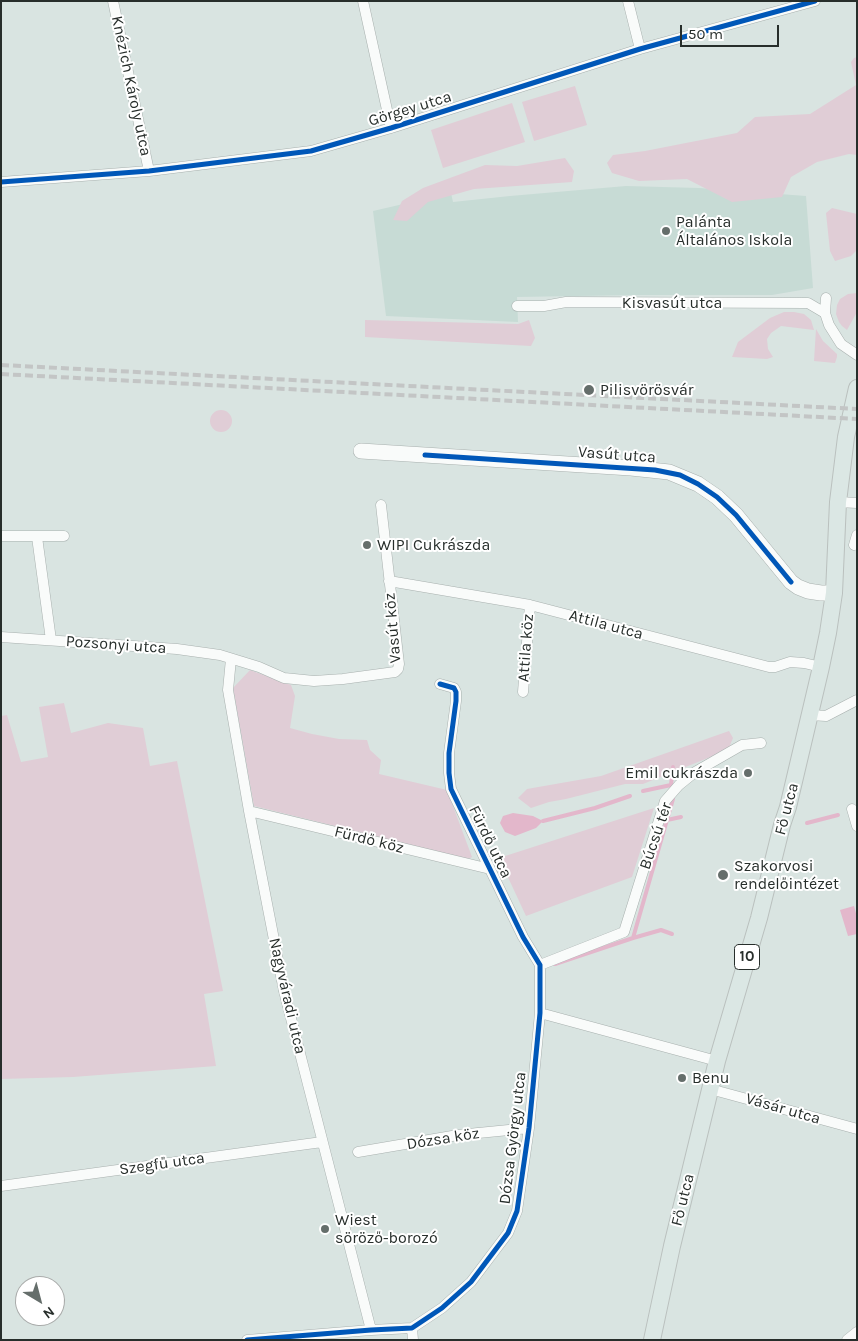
<!DOCTYPE html>
<html>
<head>
<meta charset="utf-8">
<style>
  body { margin:0 }
  #map { position:relative; width:858px; height:1341px; overflow:hidden; background:#d9e4e1; font-family:Karla,sans-serif }
  canvas { display:block }
  .frame { position:absolute; inset:0; border:2px solid #272e2b; pointer-events:none }
  .north { position:absolute; left:15px; top:1276px; width:50px; height:50px; box-sizing:border-box; background:#fff; border:1px solid #a9abaa; border-radius:50%; rotate:143deg; font-size:14px; font-weight:700; line-height:20px; text-align:center; color:#272e2b }
  .north::after { content:''; display:block; margin:auto; width:18px; height:22px; background:#656e6b; clip-path:polygon(50% 0,100% 100%,50% 72%,0 100%) }
  .scale { position:absolute; left:680px; top:25px; width:99px; height:22px; box-sizing:border-box; border:2px solid #272e2b; border-top:0; padding-left:6px; font-size:15px; line-height:18px; white-space:nowrap; color:#272e2b; -webkit-text-stroke:4px #fff; paint-order:stroke }
</style>
</head>
<body>
<div id="map">
<canvas width="858" height="1341"></canvas>
<div class="frame"></div>
<div class="north">N</div>
<div class="scale">50 m</div>
</div>
<script>
const ctx = document.querySelector('canvas').getContext('2d');
ctx.lineJoin = 'round';
function fill(path, color) {
  ctx.fillStyle = color;
  ctx.fill(path, 'evenodd');
}
function shape(rows) {
  const path = new Path2D();
  for (const r of rows) {
    if (r.length === 3) {
      path.moveTo(r[0] + r[2], r[1]);
      path.arc(r[0], r[1], r[2], 0, 2 * Math.PI);
      continue;
    }
    path.moveTo(r[0], r[1]);
    for (let i = 2; i < r.length; i += 2) path.lineTo(r[i], r[i + 1]);
  }
  return path;
}
function strokePath(path, color, width, dash) {
  ctx.strokeStyle = color;
  ctx.lineWidth = width;
  ctx.lineCap = dash ? 'butt' : 'round';
  ctx.setLineDash(dash || []);
  ctx.stroke(path);
}
function drawText(font, color, halo, rows, align = 'center') {
  ctx.font = font + ' Karla,sans-serif';
  ctx.lineWidth = 4;
  ctx.setLineDash([]);
  ctx.textBaseline = 'middle';
  ctx.strokeStyle = halo;
  ctx.fillStyle = color;
  for (const [text, x, y, turn = 0] of rows) {
    ctx.save();
    ctx.translate(x, y);
    ctx.rotate((+turn || 0) * Math.PI / 180);
    ctx.textAlign = isNaN(turn) ? turn : align;
    if (halo) ctx.strokeText(text, 0, 0);
    ctx.fillText(text, 0, 0);
    ctx.restore();
  }
}
fill(shape([
  [626,186,699,188,806,196,813,288,772,295,635,295,517,297,518,322,386,316,373,211,451,193,453,202,510,196]
]), '#c7dbd5');
fill(shape([
  [857,57,857,155,849,154,817,162,791,177,782,197,732,202,687,179,639,181,612,173,607,163,613,155,645,151,737,133,755,117,810,114,856,85,851,62,854,58],
  [575,86,587,125,534,141,522,102],
  [512,103,525,142,443,168,431,130],
  [565,158,574,171,572,182,474,189,428,202,407,221,393,220,402,201,423,188,485,165,517,166],
  [832,208,857,214,857,250,851,256,835,261,830,251,826,213],
  [857,293,857,312,847,330,842,326,839,322,836,314,837,305,840,299,848,294],
  [784,312,794,312,804,314,811,320,814,330,781,326,771,333,767,339,768,349,773,357,767,359,732,357,738,342,770,318],
  [365,320,518,324,529,320,535,338,531,346,365,337],
  [816,329,823,341,837,354,837,357,835,363,814,361],
  [221,421,11],
  [250,670,291,685,295,696,290,728,312,734,339,739,367,740,370,750,381,760,379,774,447,790,472,857,468,859,254,806,233,688],
  [64,703,71,733,108,723,143,728,150,766,177,761,223,991,204,994,216,1066,73,1077,1,1079,1,716,7,715,21,762,48,757,39,707],
  [729,731,733,738,728,750,643,784,625,784,566,799,549,802,531,808,518,798,527,789,601,776],
  [654,808,632,877,526,916,499,858]
]), '#e0cdd6');
fill(shape([
  [513,813,533,816,543,821,536,828,515,836,505,832,500,823,503,816],
  [854,906,857,917,857,934,848,936,840,910]
]), '#e3b7cb');
strokePath(shape([
  [643,791,671,785,673,767],
  [667,820,681,817],
  [543,821,595,808,630,796],
  [807,823,838,815],
  [633,938,661,930,672,934],
  [555,964,633,938,673,799]
]), '#e3b7cb', 4);
const street = shape([
  [113,1,149,171],
  [363,1,391,128],
  [628,1,640,49],
  [1,182,149,171,311,151,391,128,640,49,815,1],
  [826,298,825,313,829,325,841,344,857,355],
  [517,306,544,306,566,302,808,303,825,313],
  [838,502,857,503],
  [1,536,64,536],
  [37,537,51,640],
  [854,545,857,535],
  [389,581,530,605,769,667,775,667,790,662,804,663,821,667],
  [1,637,177,649,220,655,259,667,284,678,314,681,343,679,395,672,398,669,399,664,381,505],
  [231,659,228,690,249,811,284,991,371,1330],
  [523,692,530,605],
  [810,715,826,716,857,700],
  [852,809,857,826],
  [249,811,490,869],
  [540,965,624,932,665,801,679,785,695,772,742,745,761,743],
  [540,1013,717,1061],
  [710,1089,857,1129],
  [358,1152,458,1135,529,1128],
  [1,1186,322,1142],
  [412,1328,413,1340],
  [247,1340,371,1330,412,1328,442,1308,471,1282,508,1233,517,1211,529,1128,540,1013,540,965,523,937,451,789,449,773,449,753,456,701,456,692,454,688,440,684],
  [847,1340,857,1332]
]);
const secondary = shape([
  [361,451,631,468,669,472,698,484,717,497,736,515,791,582,798,587,808,591,821,593,834,593]
]);
const primary = shape([
  [652,1340,672,1246,717,1061,759,918,782,825,788,807,821,667,828,633,834,593,838,502,846,437,857,388]
]);
strokePath(street, '#a8b0ae', 11);
strokePath(secondary, '#a8b0ae', 16);
strokePath(primary, '#bac0be', 18);
strokePath(street, '#f9fbfa', 10);
strokePath(secondary, '#f9fbfa', 15);
strokePath(primary, '#dbe7e4', 16);
strokePath(shape([
  [1,365,857,409],
  [1,374,857,419]
]), '#c3c5c5', 4, [8, 4]);
strokePath(shape([
  [1,182,149,171,311,151,391,128,640,49,815,1],
  [425,455,655,470,680,475,698,484,717,497,736,515,791,582],
  [247,1340,371,1330,412,1328,442,1308,471,1282,508,1233,517,1211,529,1128,540,1013,540,965,523,937,451,789,449,773,449,753,456,701,456,692,454,688,440,684]
]), '#0057b8', 5);
for (const [x, y, r, color] of [
  [666,231,5,"#656e6b"],
  [589,390,6,"#656e6b"],
  [367,545,5,"#656e6b"],
  [748,773,5,"#656e6b"],
  [723,875,6,"#656e6b"],
  [682,1078,5,"#656e6b"],
  [325,1229,5,"#656e6b"]
]) {
  const dot = new Path2D();
  dot.arc(x, y, r, 0, 2 * Math.PI);
  ctx.fillStyle = color;
  ctx.fill(dot);
  strokePath(dot, '#fff', 2);
}
for (const [x, y, w] of [
  [747,957,25]
]) {
  const box = new Path2D();
  box.roundRect(x - w / 2, y - 12.5, w, 25, 4);
  ctx.fillStyle = '#fff';
  ctx.fill(box);
  strokePath(box, '#272e2b', 1);
}
drawText('bold 15px', '#272e2b', null, [
  ["10",747,957]
]);
drawText('16px', '#272e2b', '#fff', [
  ["Knézich Károly utca",131,86,78],
  ["Görgey utca",410,109,-17],
  ["Kisvasút utca",672,303],
  ["Vasút utca",617,455,4],
  ["Attila utca",606,625,15],
  ["Vasút köz",393,628,-95],
  ["Pozsonyi utca",116,645,4],
  ["Attila köz",526,648,-86],
  ["Fő utca",787,809,-75],
  ["Búcsú tér",656,836,-71],
  ["Fürdő köz",369,840,14],
  ["Fürdő utca",490,842,64],
  ["Nagyváradi utca",287,996,77],
  ["Vásár utca",783,1109,16],
  ["Dózsa György utca",513,1138,-83],
  ["Dózsa köz",443,1139,-9],
  ["Szegfű utca",162,1164,-8],
  ["Fő utca",683,1200,-76]
]);
drawText('16px', '#272e2b', '#fff', [
  ["Palánta",676,222],
  ["Általános Iskola",676,240],
  ["Pilisvörösvár",600,390],
  ["WIPI Cukrászda",377,545],
  ["Emil cukrászda",738,773,"right"],
  ["Szakorvosi",734,866],
  ["rendelőintézet",734,884],
  ["Benu",692,1078],
  ["Wiest",335,1220],
  ["söröző-borozó",335,1238]
], 'left');
</script>
</body>
</html>
